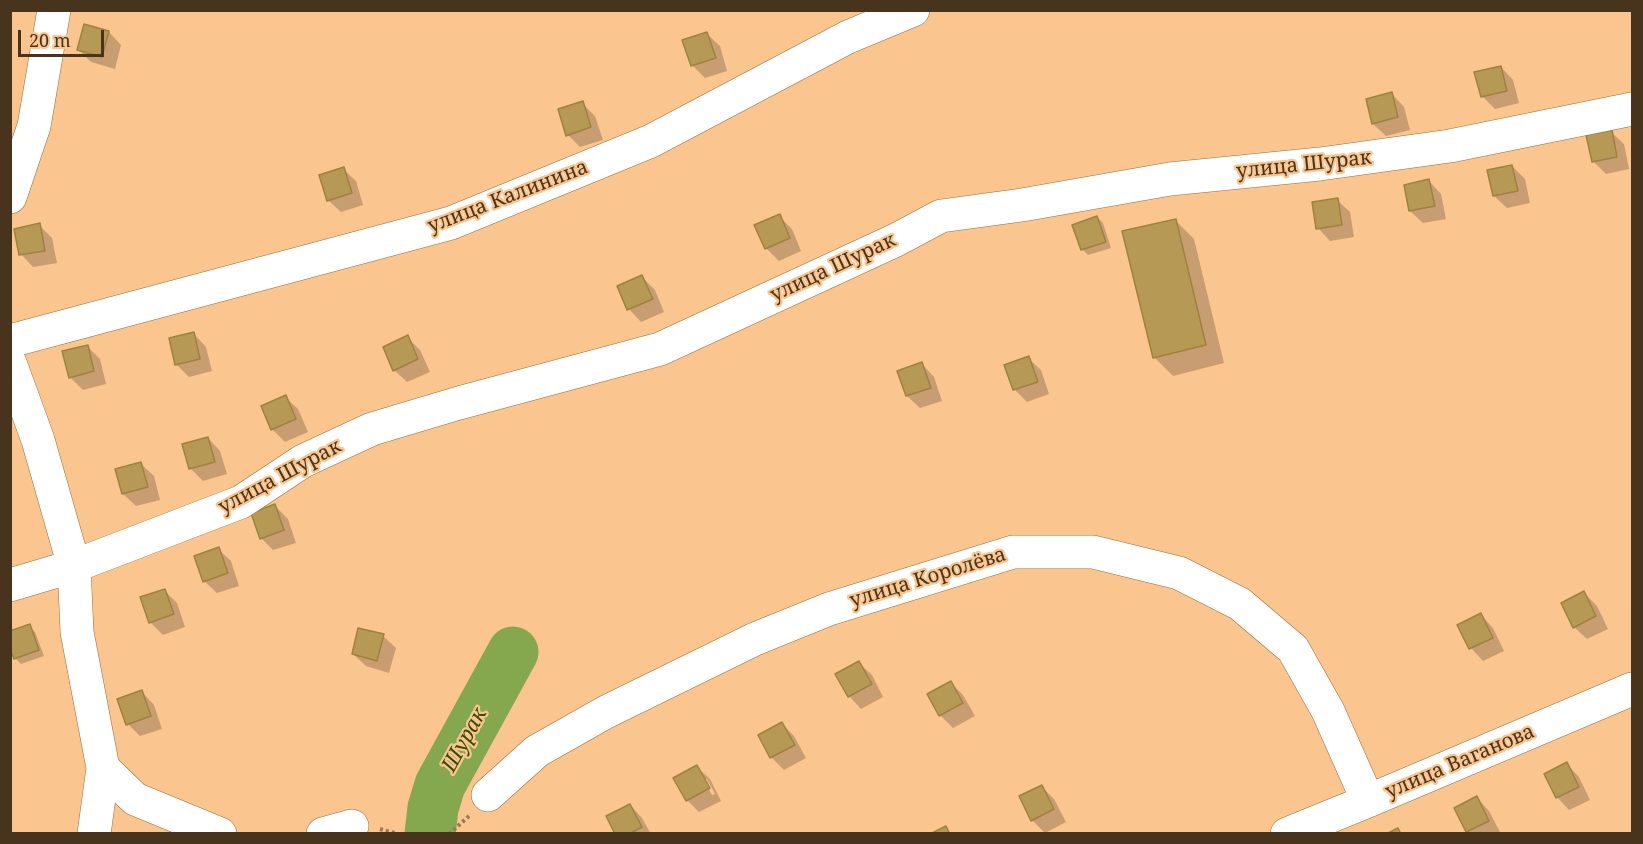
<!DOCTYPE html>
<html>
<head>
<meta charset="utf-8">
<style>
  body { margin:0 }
  #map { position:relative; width:1643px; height:844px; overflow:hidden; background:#fac58f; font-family:"Noto Serif",serif }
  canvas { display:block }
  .frame { position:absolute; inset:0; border:12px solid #48331c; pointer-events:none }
  .scale { position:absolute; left:18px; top:30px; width:86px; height:27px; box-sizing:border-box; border:3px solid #48331c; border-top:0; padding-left:8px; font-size:18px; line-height:21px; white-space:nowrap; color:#48331c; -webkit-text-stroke:4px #fac58f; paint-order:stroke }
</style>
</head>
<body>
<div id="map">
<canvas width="1643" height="844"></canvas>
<div class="frame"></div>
<div class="scale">20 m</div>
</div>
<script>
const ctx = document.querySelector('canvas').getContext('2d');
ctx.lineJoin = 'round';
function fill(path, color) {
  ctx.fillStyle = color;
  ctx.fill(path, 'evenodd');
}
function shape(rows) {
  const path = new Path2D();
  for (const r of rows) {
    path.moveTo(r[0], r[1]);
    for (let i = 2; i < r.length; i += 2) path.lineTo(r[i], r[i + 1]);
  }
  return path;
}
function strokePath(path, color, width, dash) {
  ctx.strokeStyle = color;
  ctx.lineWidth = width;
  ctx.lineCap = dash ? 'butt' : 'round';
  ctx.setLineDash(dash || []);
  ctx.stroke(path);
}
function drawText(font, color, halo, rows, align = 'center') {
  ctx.font = font + ' "Noto Serif",serif';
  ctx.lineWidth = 4.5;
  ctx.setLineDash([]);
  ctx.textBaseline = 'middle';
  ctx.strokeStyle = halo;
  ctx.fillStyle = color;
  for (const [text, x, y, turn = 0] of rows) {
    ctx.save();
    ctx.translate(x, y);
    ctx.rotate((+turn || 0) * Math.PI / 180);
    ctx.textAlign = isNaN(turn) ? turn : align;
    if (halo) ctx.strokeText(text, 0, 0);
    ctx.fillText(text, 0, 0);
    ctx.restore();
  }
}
fill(shape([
  [109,32,121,45,115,69,91,62,79,50],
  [707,34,720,46,727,71,705,78,692,65],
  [1501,67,1513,80,1519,103,1495,109,1482,96],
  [1392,94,1404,107,1410,130,1386,136,1373,124],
  [582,103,595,116,603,140,580,147,568,135],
  [1611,132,1624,144,1629,169,1606,174,1593,161],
  [1512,166,1525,179,1530,203,1507,208,1494,196],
  [343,169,356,181,363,205,341,212,328,200],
  [1429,181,1441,194,1446,219,1423,223,1410,211],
  [1337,200,1350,212,1354,237,1330,241,1318,228],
  [779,216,792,229,801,251,779,261,766,248],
  [1097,217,1103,223,1111,248,1088,255,1082,249],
  [1175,220,1194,239,1224,363,1173,376,1154,357],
  [39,225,52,238,57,263,33,267,21,254],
  [642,277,655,290,664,312,641,322,629,309],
  [194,334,206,347,212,371,189,377,177,365,171,340],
  [407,337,420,350,430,372,407,382,394,370],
  [87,346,100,359,106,384,83,390,70,377],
  [1028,358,1041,370,1049,394,1027,402,1014,389],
  [922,364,934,377,942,401,920,408,907,396,899,372],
  [285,397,298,409,308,432,285,442,272,429],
  [208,438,220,451,227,474,203,481,190,468],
  [141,464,154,476,160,500,136,506,123,494],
  [275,506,288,519,296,543,273,550,261,538],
  [218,549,231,561,239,586,217,593,204,581],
  [164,590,177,603,185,627,163,635,150,622],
  [1584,593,1597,606,1608,629,1587,639,1574,627],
  [1481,615,1493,628,1504,651,1483,661,1471,648],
  [29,626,35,632,44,656,21,664,15,658],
  [383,636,396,648,389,673,366,666,353,654],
  [859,663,872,675,883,697,861,709,849,696],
  [951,683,963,695,975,716,953,728,941,716,929,694],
  [142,692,154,705,162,729,140,736,128,724],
  [782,724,794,736,806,758,784,770,771,757],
  [1567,764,1579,777,1590,800,1569,810,1557,797],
  [697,767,710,779,721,801,699,812,687,800],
  [704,779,707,779,715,794,712,795],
  [1042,787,1054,799,1066,822,1045,833,1032,820],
  [1477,798,1489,811,1501,834,1469,834,1467,832,1456,809],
  [630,805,642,818,651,834,617,834]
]), '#0003');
strokePath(shape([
  [430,834,433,808,440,785,513,652]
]), '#85a84e', 51);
const building = shape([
  [84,24,109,31,102,57,77,50,84,24],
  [707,32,716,58,691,66,682,40,707,32],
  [1501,66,1507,91,1481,97,1474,72,1501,66],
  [1392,92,1398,117,1372,124,1366,99,1392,92],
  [583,101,591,127,566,136,558,109,583,101],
  [1612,130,1617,157,1592,162,1586,135,1612,130],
  [1512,165,1518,191,1493,196,1487,170,1512,165],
  [344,167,352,193,327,201,319,175,344,167],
  [1429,179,1435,206,1409,211,1404,185,1429,179],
  [1338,198,1342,225,1316,229,1312,202,1338,198],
  [780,214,790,238,765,249,754,225,780,214],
  [1097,216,1106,242,1081,250,1072,225,1097,216],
  [1176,219,1206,345,1153,358,1122,231,1176,219],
  [40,223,45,251,19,255,14,229,40,223],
  [642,275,653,299,627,310,617,286,642,275],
  [194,332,200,359,175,365,169,338,194,332],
  [408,335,418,359,393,371,383,347,408,335],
  [88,345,94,371,69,378,62,351,88,345],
  [1029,356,1038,382,1013,390,1004,365,1029,356],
  [922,362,931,388,906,396,897,371,922,362],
  [286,395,296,419,271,430,261,406,286,395],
  [208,437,215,462,189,469,182,444,208,437],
  [141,462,148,487,122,494,115,469,141,462],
  [275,504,284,530,260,539,251,513,275,504],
  [219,547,228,573,203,582,194,556,219,547],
  [165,589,174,614,149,623,140,597,165,589],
  [1584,591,1596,616,1573,628,1561,603,1584,591],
  [1481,613,1493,638,1469,649,1457,625,1481,613],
  [30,624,39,650,14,659,10,649,10,631,30,624],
  [358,628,384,634,377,661,352,654,358,628],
  [859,661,872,684,848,697,835,674,859,661],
  [951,681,963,703,939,716,927,694,951,681],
  [142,690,151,716,126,725,117,699,142,690],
  [782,722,795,745,770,758,758,735,782,722],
  [1567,762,1579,787,1556,798,1544,774,1567,762],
  [697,765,710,788,686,801,673,778,697,765],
  [1042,785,1054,809,1031,821,1019,796,1042,785],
  [1477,796,1489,821,1466,832,1454,808,1477,796],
  [630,804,642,827,629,834,615,834,606,816,630,804],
  [946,826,950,834,930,834,946,826],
  [1398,828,1401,834,1386,834,1398,828]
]);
fill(building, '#b59955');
strokePath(building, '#9e823e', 1.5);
const minor = shape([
  [10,197,34,126,54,10],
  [10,341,451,223,651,141,848,37,913,10],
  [10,363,38,440,74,566,77,632,103,768],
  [10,585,74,566,241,502,303,461,372,429,459,403,660,349,896,240,941,216,1022,205,1170,179,1320,164,1450,146,1632,109],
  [488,795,537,751,606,712,755,639,829,609,1013,552,1093,552,1179,573,1240,604,1293,649,1328,711,1368,801],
  [94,834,103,768,135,799,220,834],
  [323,834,352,826],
  [1287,834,1368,801,1632,689]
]);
strokePath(minor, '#9c6c36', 34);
strokePath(shape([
  [380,829,398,834],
  [449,834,469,816]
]), '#9c7852', 4, [3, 3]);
strokePath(minor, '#fff', 33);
drawText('20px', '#48331c', '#fac58f', [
  ["улица Шурак",1304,165,-6],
  ["улица Калинина",508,197,-21],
  ["улица Шурак",833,268,-25],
  ["улица Шурак",280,477,-28],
  ["улица Королёва",928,578,-17],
  ["улица Ваганова",1460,762,-23]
]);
drawText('italic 21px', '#344a06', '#fac58f', [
  ["Шурак",465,740,-61]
]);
</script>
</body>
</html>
